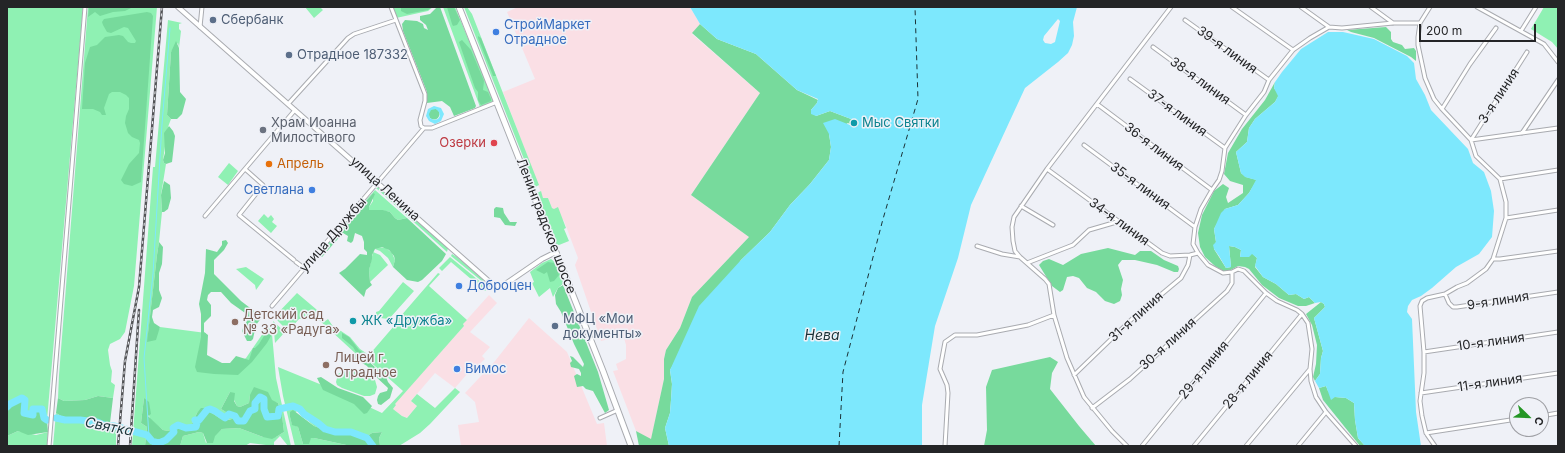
<!DOCTYPE html>
<html>
<head>
<meta charset="utf-8">
<style>
  body { margin:0 }
  #map { position:relative; width:1565px; height:453px; overflow:hidden; background:#eff1f7; font-family:Inter,sans-serif }
  canvas { display:block }
  .frame { position:absolute; inset:0; border:8px solid #242527; pointer-events:none }
  .north { position:absolute; left:1509px; top:397px; width:40px; height:40px; box-sizing:border-box; background:#eff1f7; border:1px solid #9e9fa4; border-radius:50%; rotate:113deg; font-size:11px; font-weight:700; line-height:16px; text-align:center; color:#242527 }
  .north::after { content:''; display:block; margin:auto; width:14px; height:18px; background:#249624; clip-path:polygon(50% 0,100% 100%,50% 72%,0 100%) }
  .scale { position:absolute; left:1419px; top:24px; width:117px; height:18px; box-sizing:border-box; border:2px solid #242527; border-top:0; padding-left:5px; font-size:12px; line-height:14px; white-space:nowrap; color:#242527; -webkit-text-stroke:3px #eff1f7; paint-order:stroke }
</style>
</head>
<body>
<div id="map">
<canvas width="1565" height="453"></canvas>
<div class="frame"></div>
<div class="north">С</div>
<div class="scale">200 m</div>
</div>
<script>
const ctx = document.querySelector('canvas').getContext('2d');
ctx.lineJoin = 'round';
function fill(path, color) {
  ctx.fillStyle = color;
  ctx.fill(path, 'evenodd');
}
function shape(rows) {
  const path = new Path2D();
  for (const r of rows) {
    if (r.length === 3) {
      path.moveTo(r[0] + r[2], r[1]);
      path.arc(r[0], r[1], r[2], 0, 2 * Math.PI);
      continue;
    }
    path.moveTo(r[0], r[1]);
    for (let i = 2; i < r.length; i += 2) path.lineTo(r[i], r[i + 1]);
  }
  return path;
}
function strokePath(path, color, width, dash) {
  ctx.strokeStyle = color;
  ctx.lineWidth = width;
  ctx.lineCap = dash ? 'butt' : 'round';
  ctx.setLineDash(dash || []);
  ctx.stroke(path);
}
function drawText(font, color, halo, rows, align = 'center') {
  ctx.font = font + ' Inter,sans-serif';
  ctx.lineWidth = 3;
  ctx.setLineDash([]);
  ctx.textBaseline = 'middle';
  ctx.strokeStyle = halo;
  ctx.fillStyle = color;
  for (const [text, x, y, turn = 0] of rows) {
    ctx.save();
    ctx.translate(x, y);
    ctx.rotate((+turn || 0) * Math.PI / 180);
    ctx.textAlign = isNaN(turn) ? turn : align;
    if (halo) ctx.strokeText(text, 0, 0);
    ctx.fillText(text, 0, 0);
    ctx.restore();
  }
}
fill(shape([
  [518,7,690,7,700,24,692,34,760,93,691,195,749,237,692,297,680,328,666,350,664,359,664,379,651,440,636,431,613,371,618,370,616,364,626,359,626,345,624,338,618,340,617,337,601,341,577,271,575,265,578,258,564,221,552,208,548,198,543,198,503,92,535,79,507,12],
  [489,295,497,303,470,332,490,347,482,356,485,359,475,368,473,367,455,388,435,373,411,401,417,406,407,418,402,416,393,409,396,405,394,404,464,326,463,324],
  [529,318,567,352,597,424,604,423,607,446,461,446,458,425,479,422,475,402,465,393,495,361]
]), '#fadfe5');
fill(shape([
  [7,7,83,7,47,420,44,418,42,415,33,415,24,413,25,400,14,401,10,404,7,407],
  [88,7,157,7,134,286,125,332,120,339,110,344,108,350,110,365,112,371,111,382,115,385,113,398,98,396,85,400,64,401,58,398,59,375],
  [305,7,320,7,323,10,314,18],
  [393,7,433,7,428,11,396,18],
  [443,7,455,7,494,101,480,107],
  [464,7,467,7,472,14,539,185,535,187],
  [1544,7,1558,7,1558,49,1552,42,1531,29],
  [168,20,182,23,179,24,179,29,181,31,179,48,178,43,171,52,167,115,171,119,168,127,163,160,164,163,166,164,161,195,162,212,159,242,157,255,148,335,158,331,160,327,206,333,202,366,233,367,246,358,268,326,272,334,276,378,291,446,288,446,280,436,274,442,274,446,250,443,245,446,180,446,183,436,199,432,203,433,206,443,222,429,239,428,263,437,276,437,284,432,282,415,278,403,250,395,249,403,240,407,237,406,230,392,221,409,237,418,227,420,221,419,204,408,197,413,192,424,187,425,176,423,171,430,168,431,163,430,150,419,144,398,141,423,147,427,145,446,132,446,153,167,155,167],
  [229,163,238,171,228,185,218,177],
  [378,187,448,248,447,252,376,188],
  [375,190,407,218,398,220,395,218,390,212,380,210,369,210,369,207,373,201,373,193,320,256,317,255],
  [541,191,543,198,548,198,552,208,554,209,558,207,566,228,564,229,569,241,559,245,556,244,537,193],
  [264,214,268,218,271,215,274,219,272,222,277,226,271,233,258,221],
  [378,247,386,248,392,253,395,260,393,267,388,258,380,251,375,249],
  [373,252,380,255,388,265,370,282,369,270],
  [452,254,457,257,490,285,489,287,451,256],
  [450,257,488,288,485,291,451,262,442,271,439,268],
  [551,259,556,263,564,283,558,288,553,297,550,288,539,297,532,283,534,282,530,272,542,263],
  [246,267,264,279,256,290,255,285,236,269],
  [438,273,440,274,429,286,467,320,463,324,464,326,395,404,396,405,393,409,402,416,407,418,417,406,411,401,417,394,435,408,455,388,460,392,430,424,420,433,399,446,380,446,379,438,382,432,372,433,362,439,352,434,337,434,327,430,323,429,314,426,297,411,290,417,292,424,298,427,303,444,311,438,314,438,351,446,295,446,283,396,278,367,322,385,382,413,403,391,367,359,355,353,318,319,299,319,292,327,290,326,287,330,274,317,297,293,323,315,320,318,324,322,328,319,332,325,350,337,360,349,369,355,394,326,393,325],
  [403,282,414,291,389,319,380,318,376,315,376,312,379,311],
  [273,321,285,332,275,343],
  [351,370,375,380,377,387,375,394,370,396,364,396,342,388,337,385,336,382,338,374,344,371],
  [56,413,63,417,79,417,110,423,109,428,116,429,116,446,53,446],
  [18,431,36,435,48,432,47,446,7,446,7,436]
]), '#8ff1b3');
fill(shape([
  [89,7,143,7,131,8,125,11,113,12,100,16,95,12,88,17],
  [401,7,406,8,432,7,428,10,407,14,401,11],
  [437,7,440,7,476,106,475,108,454,116,450,107,442,101,427,103,427,92,403,31,402,24,405,20,417,21,423,24,424,28,428,30,426,25,420,20,420,16,430,14],
  [447,7,454,7,460,20,457,25,453,26,452,24],
  [147,12,151,13,153,16,141,182,132,186,124,184,121,180,129,164,139,153,140,143,139,140,132,137,128,133,125,123,126,116,129,109,129,98,126,95,120,92,112,92,109,94,104,108,106,115,102,115,100,112,93,109,82,109,85,63,90,47,97,45,105,37,119,35,123,36,128,42,131,43,135,43,136,41,128,28,124,27,111,33,107,32,103,25,102,22,104,19],
  [700,24,717,39,756,54,797,90,818,100,817,103,811,110,816,116,830,111,859,122,855,127,848,123,829,134,831,147,829,160,810,184,790,205,770,232,741,260,670,370,672,384,671,400,670,413,665,428,669,446,639,446,636,431,651,439,664,379,664,359,666,350,680,328,692,297,749,237,691,195,760,93,692,33],
  [1386,27,1391,32,1391,39,1393,42,1402,45,1405,49,1414,48,1416,51,1416,61,1411,57,1374,38,1351,32,1347,30],
  [478,36,481,38,496,76,493,76,492,73,478,38],
  [462,40,471,50,484,81,483,90,488,92,491,99,491,101,481,105,478,100,478,92,475,88,460,45,459,42],
  [176,41,179,48,180,92,186,99,182,114,177,119,171,119,167,115,171,52],
  [1275,82,1274,88,1279,95,1275,102,1255,119,1249,128,1247,142,1236,152,1241,173,1246,177,1257,180,1249,193,1238,205,1225,209,1214,229,1216,242,1214,249,1226,268,1231,267,1229,246,1235,247,1241,250,1240,257,1252,253,1257,258,1255,267,1263,277,1276,284,1289,295,1296,294,1304,299,1309,297,1315,303,1306,306,1298,306,1279,298,1262,285,1249,269,1245,267,1238,266,1229,271,1223,271,1215,266,1205,257,1200,247,1198,233,1202,215,1214,191,1223,184,1229,188,1226,197,1228,203,1243,193,1243,185,1230,181,1224,174,1228,153,1242,129,1265,100],
  [434,114,5.5],
  [169,126,173,131,175,136,172,162,166,164,164,163,163,160,165,153,164,133],
  [164,181,170,185,171,198,168,209,164,212,162,212,161,195],
  [373,193,375,194,369,207,369,210,383,210,390,212,395,218,398,220,407,218,446,254,442,261,422,280,418,282,407,280,393,267,395,260,394,256,389,250,382,247,375,249,372,255,372,259,369,270,370,282,372,285,366,290,364,297,339,273,345,269,360,254,367,255,367,252,364,249,364,242,362,236,355,233,353,241,351,243,347,241,348,236,343,233,322,257,320,256],
  [496,207,503,208,504,213,510,222,517,222,515,226,505,225,500,218,494,217,494,209],
  [226,240,228,243,224,250,214,260,214,274,241,301,262,317,256,325,253,339,251,341,247,341,242,331,243,328,248,319,248,315,231,303,221,292,211,292,208,295,207,300,211,305,211,316,204,323,204,332,208,335,207,355,222,363,230,363,236,356,249,360,253,348,255,348,259,344,267,331,271,331,272,334,267,343,252,362,238,375,214,374,197,372,195,367,201,337,201,314,199,304,205,273,206,249,217,252,222,245,222,241],
  [159,242,163,247,162,264,159,273,159,290,162,298,159,307,153,310,152,317,154,323,160,327,156,340,147,342,157,255],
  [1108,248,1135,255,1140,251,1151,251,1164,260,1178,266,1179,269,1178,272,1174,272,1157,265,1135,260,1122,260,1118,265,1123,280,1121,289,1122,295,1120,301,1114,304,1105,301,1096,292,1087,288,1079,278,1073,276,1067,277,1063,290,1060,292,1052,286,1039,265,1043,261,1049,259,1063,265,1081,254],
  [548,262,554,263,559,275,554,281,550,282,547,272,544,274,536,270],
  [563,285,598,372,609,410,605,413,593,391,586,389,583,386,577,387,574,376,577,374,581,376,581,373,579,369,571,367,570,363,572,361,570,356,573,357,583,367,584,364,574,344,561,312,556,304,555,295,558,288],
  [1321,302,1324,304,1325,307,1314,318,1323,351,1321,358,1320,374,1315,381,1313,377,1316,364,1317,345,1312,325,1306,314],
  [342,333,349,337,359,350,372,359,371,361,356,352,353,347,342,338],
  [355,354,366,359,386,377,388,382,393,388,390,398,381,405,378,404,377,400,378,396,380,393,387,391,388,388,374,375,367,366,354,358],
  [1050,357,1058,362,1052,373,1050,389,1079,426,1096,446,984,446,987,430,986,387,992,370],
  [321,377,338,388,363,397,372,406,367,413,364,414,354,404,323,390,317,378],
  [1326,386,1328,391,1335,397,1346,398,1354,403,1355,420,1358,438,1365,446,1360,446,1323,400,1319,388],
  [254,387,268,392,272,400,278,403,282,415,284,432,276,437,272,439,263,437,239,428,222,429,215,436,213,443,207,443,203,433,199,432,183,436,180,446,145,446,147,427,141,423,144,398,149,402,151,414,148,416,150,418,163,430,168,431,171,430,176,423,187,425,192,424,197,413,201,408,204,408,221,419,228,420,236,418,221,409,230,392,235,393,234,401,237,406,240,407,249,403,250,395],
  [98,396,113,398,110,423,79,417,63,417,56,413,58,398,64,401,85,400],
  [22,398,25,400,24,413,32,415,33,409,42,409,44,418,47,420,48,432,28,435,18,431,7,436,7,407,10,404],
  [293,410,314,426,337,434,352,434,362,439,372,433,382,432,379,438,380,446,351,446,314,438,311,438,309,444,303,444,298,427,292,425,290,417,290,412]
]), '#77da9c');
fill(shape([
  [690,7,1077,7,1073,22,1074,36,1072,45,1068,53,1058,62,1025,88,971,205,958,258,935,326,922,405,922,446,669,446,665,428,670,413,671,400,672,384,670,370,699,306,741,260,770,232,790,205,810,184,829,160,831,147,829,134,823,123,835,119,855,127,859,122,830,111,816,116,811,114,811,110,817,103,818,99,797,90,756,54,717,39,700,24],
  [1058,19,1060,21,1055,42,1051,44,1045,43,1043,40,1044,36],
  [1328,32,1343,32,1374,39,1407,56,1414,63,1416,79,1425,95,1431,110,1468,149,1473,163,1484,172,1491,191,1494,211,1492,237,1479,254,1456,267,1432,288,1421,296,1412,300,1408,306,1407,312,1412,319,1416,412,1421,446,1365,446,1358,438,1355,420,1354,403,1346,398,1335,397,1331,400,1326,386,1319,388,1315,381,1320,374,1321,358,1323,351,1314,318,1325,307,1324,304,1321,302,1315,303,1309,297,1304,299,1296,294,1289,295,1276,284,1263,277,1255,266,1257,258,1252,254,1249,257,1240,257,1241,250,1235,247,1229,246,1231,267,1226,268,1219,256,1214,249,1213,245,1216,242,1214,229,1221,213,1225,209,1238,205,1249,193,1256,180,1245,177,1241,173,1236,152,1247,142,1249,128,1255,119,1275,102,1278,96,1274,88,1275,82,1282,72,1301,49],
  [434,106,441,108,444,114,441,121,435,124,429,121,426,116,428,109],
  [436,109,439,112,440,116,438,119,434,120,430,118,429,114,431,110]
]), '#7de8fd');
strokePath(shape([
  [153,446,149,437,144,358,153,274,162,124,170,28]
]), '#7de8fd', 1);
strokePath(shape([
  [7,407,10,404,22,398,25,400,24,413,33,415,33,409,42,409,44,418,47,420],
  [56,418,65,420,80,420,97,422,104,425,114,426,147,435,152,441,159,443,166,440,174,432,173,428,178,425,186,428,196,427,197,423,195,420,199,420,207,410,210,409,215,411,225,418,229,414,235,416,238,421,244,421,250,411,255,409,255,403,260,397,264,399,264,409,267,417,278,416,279,409,293,406,300,409,304,414,318,423,325,429,335,432,351,432,367,438,373,446]
]), '#7de8fd', 7);
strokePath(shape([
  [839,446,843,372,883,219,918,99,915,7]
]), '#1b3338', 1, [5, 4]);
const minor = shape([
  [391,7,425,94,425,101,420,120,421,126,424,128],
  [1232,7,1293,50],
  [1301,7,1329,27],
  [1371,7,1393,23],
  [1430,7,1420,23,1418,37,1418,45,1425,78,1434,99,1442,109,1471,140,1476,156,1500,179,1506,202,1506,218,1493,259,1486,269,1467,283,1457,287,1445,294,1427,298,1422,301,1420,306,1424,352,1424,373,1420,401,1422,416,1426,433,1435,446],
  [1477,7,1544,44,1558,62],
  [1185,20,1269,80],
  [200,27,202,7],
  [1521,31,1536,7],
  [1153,47,1246,115],
  [1130,79,1225,148],
  [288,104,348,38,354,34,396,20],
  [1097,104,1212,190],
  [1442,109,1470,64,1496,28],
  [424,128,432,128,497,102],
  [1522,133,1558,80],
  [1471,140,1527,52],
  [1471,140,1558,128],
  [1084,145,1195,227],
  [245,169,263,185,239,215,294,260],
  [1047,169,1162,253,1170,256,1190,255,1198,253],
  [1500,179,1558,170],
  [1021,206,1053,225],
  [205,216,295,110],
  [1506,218,1558,210],
  [977,246,1002,254,1020,257],
  [1493,259,1500,259,1558,251],
  [296,262,304,268],
  [1027,263,1073,245,1089,230,1120,221],
  [1445,294,1449,303,1453,307,1457,307,1558,292],
  [272,306,424,128],
  [1424,352,1558,332],
  [1074,375,1133,318,1181,278,1188,265,1190,255],
  [1421,393,1558,373],
  [1092,408,1130,379,1227,291,1232,283,1232,272],
  [1541,416,1558,413],
  [600,418,618,410],
  [1426,433,1517,419],
  [49,446,85,7],
  [945,446,948,393,947,385,940,369,945,342,955,335,977,335,1028,325,1054,315],
  [1127,446,1112,431,1084,397,1067,358,1054,315,1049,284,1045,279,1020,257,1015,251,1013,241,1012,227,1014,217,1047,169,1171,7],
  [1142,446,1266,293],
  [1194,446,1302,314],
  [1246,446,1310,369],
  [1298,446,1326,412],
  [1356,446,1326,412,1316,397,1311,381,1310,369,1312,349,1308,323,1302,314,1297,310,1277,301,1266,293,1244,271,1238,269,1232,272,1223,273,1208,265,1198,253,1193,244,1195,227,1201,209,1212,190,1219,180,1222,171,1225,148,1246,115,1264,92,1269,80,1293,50,1310,38,1329,27,1342,28,1393,23,1420,23]
]);
const tertiary = shape([
  [178,7,493,285,498,286,504,285,542,259,556,252]
]);
const primary = shape([
  [459,7,603,371,631,446]
]);
strokePath(minor, '#a9abb0', 5);
strokePath(tertiary, '#a9abb0', 6);
strokePath(primary, '#a9abb0', 7);
strokePath(minor, '#fff', 3);
strokePath(tertiary, '#fff', 4);
strokePath(primary, '#fff', 5);
const rail = shape([
  [118,446,125,361,139,287,162,7],
  [130,446,139,310]
]);
strokePath(rail, '#525356', 2.5);
strokePath(rail, '#eff1f7', 1, [3]);
for (const [x, y, r, color] of [
  [213,20,4,"#5c6f8a"],
  [496,32,4,"#3f7fe0"],
  [289,55,4,"#5c6f8a"],
  [854,123,4,"#0f9aa8"],
  [263,130,4,"#6b7280"],
  [494,143,4,"#e0444e"],
  [269,164,4,"#e8710a"],
  [312,190,4,"#3f7fe0"],
  [459,286,4,"#3f7fe0"],
  [353,321,4,"#0f9aa8"],
  [235,322,4,"#8d6e63"],
  [555,326,4,"#5c6f8a"],
  [326,365,4,"#8d6e63"],
  [457,369,4,"#3f7fe0"]
]) {
  const dot = new Path2D();
  dot.arc(x, y, r, 0, 2 * Math.PI);
  ctx.fillStyle = color;
  ctx.fill(dot);
  strokePath(dot, '#eff1f7', 1.5);
}
drawText('13px', '#4e5e75', '#eff1f7', [
  ["Сбербанк",221,20],
  ["Отрадное 187332",297,55],
  ["МФЦ «Мои",563,319],
  ["документы»",563,334]
], 'left');
drawText('13px', '#366cbe', '#eff1f7', [
  ["СтройМаркет",504,25],
  ["Отрадное",504,40],
  ["Светлана",304,190,"right"],
  ["Доброцен",467,286],
  ["Вимос",465,369]
], 'left');
drawText('13px', '#242527', '#eff1f7', [
  ["39-я линия",1227,50,36],
  ["38-я линия",1200,81,36],
  ["3-я линия",1499,96,-57],
  ["37-я линия",1177,113,36],
  ["36-я линия",1154,147,37],
  ["35-я линия",1140,186,36],
  ["улица Ленина",385,189,42],
  ["34-я линия",1119,222,36],
  ["Ленинградское шоссе",546,226,69],
  ["улица Дружбы",333,235,-49],
  ["9-я линия",1498,301,-9],
  ["31-я линия",1136,317,-42],
  ["10-я линия",1491,342,-8],
  ["30-я линия",1168,344,-42],
  ["29-я линия",1204,370,-51],
  ["28-я линия",1248,380,-51],
  ["11-я линия",1490,383,-8]
]);
drawText('13px', '#5b616d', '#eff1f7', [
  ["Храм Иоанна",271,123],
  ["Милостивого",271,138]
], 'left');
drawText('13px', '#0d838f', '#eff1f7', [
  ["Мыс Святки",862,123],
  ["ЖК «Дружба»",361,321]
], 'left');
drawText('13px', '#be3a42', '#eff1f7', [
  ["Озерки",486,143]
], 'right');
drawText('13px', '#c56008', '#eff1f7', [
  ["Апрель",277,164]
], 'left');
drawText('13px', '#785e54', '#eff1f7', [
  ["Детский сад",243,315],
  ["№ 33 «Радуга»",243,330],
  ["Лицей г.",334,358],
  ["Отрадное",334,373]
], 'left');
drawText('italic 14px', '#1b3338', '#eff1f7', [
  ["Нева",822,336],
  ["Святка",109,427,11]
]);
</script>
</body>
</html>
